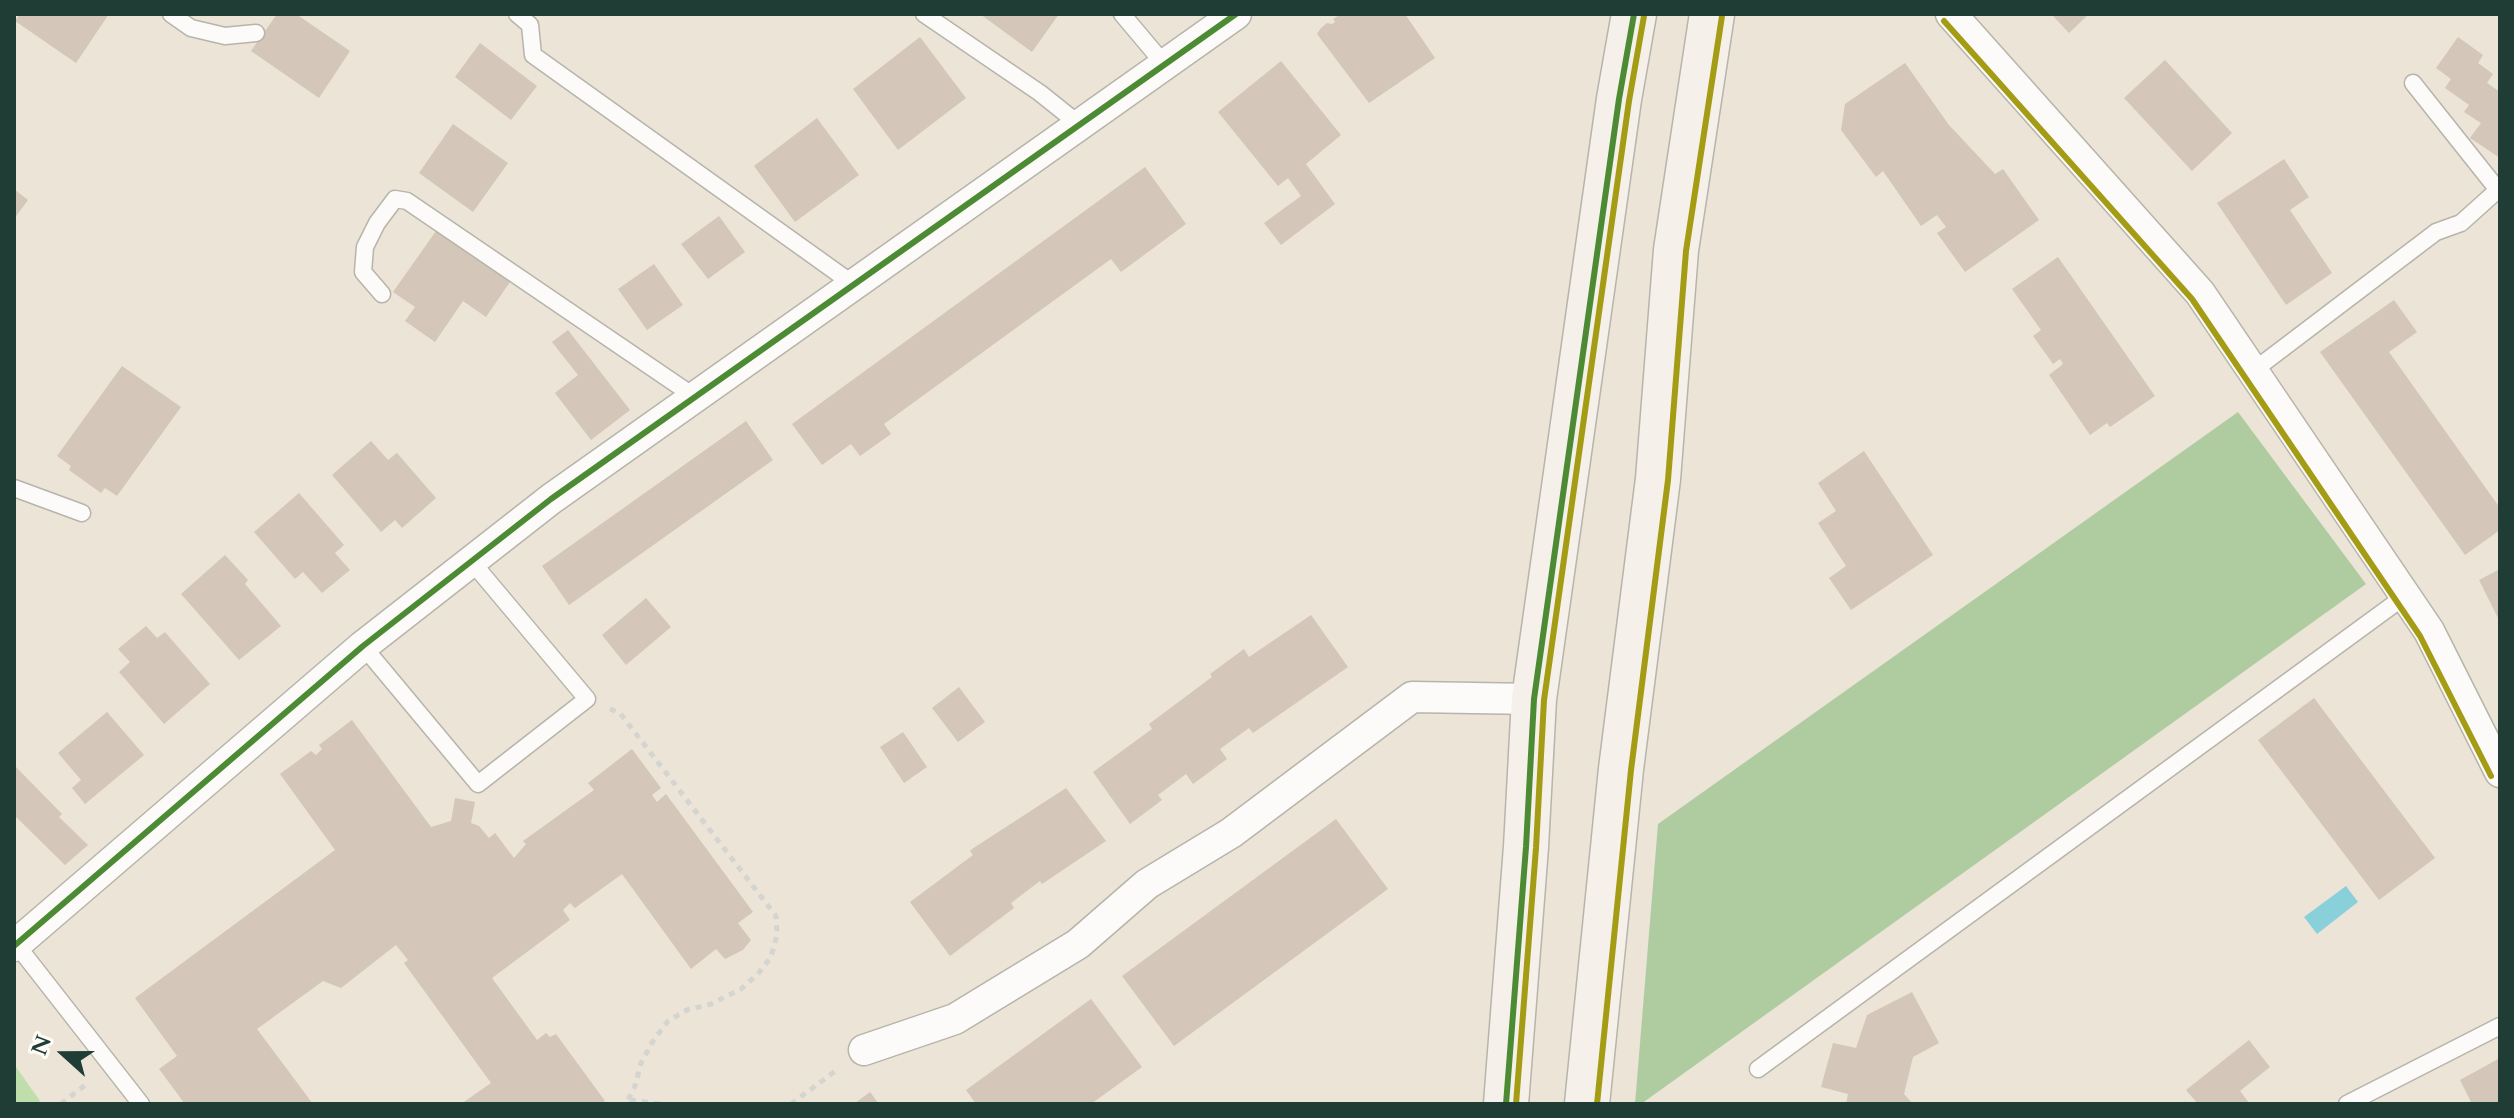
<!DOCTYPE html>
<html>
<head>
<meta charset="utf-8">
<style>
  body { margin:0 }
  #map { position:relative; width:2514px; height:1118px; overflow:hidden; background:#ece4d6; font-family:Cardo,serif }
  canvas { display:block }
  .frame { position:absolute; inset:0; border:16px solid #1f3d34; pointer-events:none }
  .north { position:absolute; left:24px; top:1014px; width:80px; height:80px; -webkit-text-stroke:6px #fdfcf7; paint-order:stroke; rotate:291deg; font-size:22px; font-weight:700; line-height:32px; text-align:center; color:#1f3d34 }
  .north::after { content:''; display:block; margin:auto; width:28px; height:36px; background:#1f3d34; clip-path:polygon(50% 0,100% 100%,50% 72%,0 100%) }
</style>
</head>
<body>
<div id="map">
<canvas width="2514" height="1118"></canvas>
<div class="frame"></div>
<div class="north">N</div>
</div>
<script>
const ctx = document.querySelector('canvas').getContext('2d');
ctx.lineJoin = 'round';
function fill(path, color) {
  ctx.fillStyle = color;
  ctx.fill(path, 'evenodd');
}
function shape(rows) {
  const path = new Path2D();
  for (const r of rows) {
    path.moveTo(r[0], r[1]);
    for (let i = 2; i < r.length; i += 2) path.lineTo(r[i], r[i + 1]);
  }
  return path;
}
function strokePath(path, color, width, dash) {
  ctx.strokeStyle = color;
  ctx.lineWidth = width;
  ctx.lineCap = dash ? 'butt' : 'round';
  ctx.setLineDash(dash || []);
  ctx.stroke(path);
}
fill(shape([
  [14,1064,40,1101,37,1104,14,1104]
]), '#c0ddac');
fill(shape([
  [2238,412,2366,584,1641,1104,1635,1104,1658,824]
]), '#afcca1');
fill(shape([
  [2346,886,2358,902,2317,934,2304,917]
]), '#8ad0da');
fill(shape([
  [20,14,109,14,76,63,15,21],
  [277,14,296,14,350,51,319,98,251,51],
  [980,14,1059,14,1032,52],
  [1341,14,1405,14,1435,58,1369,103,1317,34,1321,28,1327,23,1332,24,1335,22,1333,19],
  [2051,14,2089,14,2069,33],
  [920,37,966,98,898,150,853,89],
  [2458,37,2483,55,2478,63,2493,74,2487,83,2500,92,2500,158,2470,138,2481,123,2464,112,2469,105,2445,88,2451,79,2436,68],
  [480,43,537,86,511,120,455,77],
  [2165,60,2232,133,2192,171,2124,98],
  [1281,61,1341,135,1306,164,1335,204,1281,245,1264,223,1301,196,1288,178,1278,186,1218,112],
  [1905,63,1949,125,1995,174,2003,169,2039,220,1965,272,1937,233,1946,227,1937,215,1921,226,1883,171,1876,177,1841,130,1845,104],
  [817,118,859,175,795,222,754,166],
  [453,124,508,163,473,212,419,173],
  [2284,159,2309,197,2290,210,2332,273,2286,305,2217,203],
  [1145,167,1186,224,1121,272,1111,259,884,424,891,434,860,456,851,444,822,465,792,424],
  [14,189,28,200,14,219],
  [719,216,745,252,708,279,681,244],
  [436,231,510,282,486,317,463,301,435,342,405,321,415,307,393,292],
  [2058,257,2155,396,2110,427,2107,423,2090,435,2049,375,2063,364,2060,359,2053,364,2033,336,2041,330,2012,289],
  [654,264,683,305,647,330,618,289],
  [2394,300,2417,332,2389,352,2500,508,2500,530,2465,555,2320,352],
  [568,330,630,410,591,440,555,393,578,375,552,342],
  [122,366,181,407,117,496,105,488,101,493,69,470,71,466,57,456],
  [746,421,773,460,569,605,542,566],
  [371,441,388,460,397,453,436,498,402,528,395,520,381,532,332,475],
  [1864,451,1933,555,1851,610,1829,578,1846,566,1818,523,1836,511,1818,483],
  [299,493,344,545,335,553,350,570,322,593,303,572,295,579,254,532],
  [225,555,248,580,245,584,281,626,239,660,181,594],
  [2500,569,2500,622,2479,580],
  [646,598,671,627,626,665,602,635],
  [1311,615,1348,667,1253,733,1249,728,1220,749,1227,759,1193,784,1186,774,1158,795,1162,800,1130,824,1093,772,1152,729,1149,724,1212,677,1210,674,1244,649,1249,657],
  [146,626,157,638,165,632,210,684,164,724,119,672,130,662,118,649],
  [959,687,985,722,958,742,932,708],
  [2314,698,2435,858,2379,900,2258,740],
  [107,712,144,755,85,804,72,788,81,780,58,753],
  [352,720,431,827,451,821,455,798,475,802,471,823,479,826,489,838,495,833,514,858,526,844,523,841,594,790,588,783,632,749,661,788,652,795,657,802,666,794,753,912,738,923,751,940,743,950,725,959,716,949,691,969,622,874,575,908,570,903,563,910,570,920,492,978,537,1040,546,1033,550,1037,556,1034,605,1101,600,1104,461,1104,491,1083,404,963,408,960,396,945,341,988,323,981,257,1029,313,1104,185,1104,159,1069,177,1056,135,998,335,850,280,774,311,751,316,755,322,749,319,745],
  [903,732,927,767,904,783,880,747],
  [14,765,62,814,59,817,88,845,65,865,14,815],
  [1066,788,1106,841,1042,884,1040,881,1011,903,1014,908,950,956,910,902,973,855,970,851,972,849],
  [1336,819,1388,889,1174,1046,1122,976],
  [1912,992,1939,1043,1913,1057,1904,1094,1913,1104,1846,1104,1848,1094,1821,1087,1833,1043,1856,1048,1867,1015],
  [1091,999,1142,1067,1091,1104,976,1104,966,1090],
  [2249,1040,2270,1067,2240,1091,2250,1104,2198,1104,2186,1090],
  [2500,1058,2500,1104,2472,1104,2460,1080],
  [870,1092,879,1104,854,1104]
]), '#d4c6b8');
const lane = shape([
  [171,14,191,28,225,36,256,33],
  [517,14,530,25,533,55,853,284],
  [924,14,1040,93,1080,125],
  [1122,14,1165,65],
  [2413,83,2498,190],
  [382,294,363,272,365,247,377,223,395,199,407,201,695,397],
  [2253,371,2436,232,2461,223,2500,188],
  [14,488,82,513],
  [363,646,478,784,587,699,472,562],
  [16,944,141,1104],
  [1758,1069,2405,596],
  [2347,1104,2500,1026]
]);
const street = shape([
  [1951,14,2200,293,2429,631,2500,772],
  [14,946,363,646,551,499,1236,14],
  [864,1050,955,1019,1078,944,1147,884,1231,833,1412,697,1534,699]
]);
const secondary = shape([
  [1506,1104,1526,847,1534,699,1619,99,1634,14],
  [1587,1104,1621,769,1658,479,1676,250,1712,14]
]);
strokePath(lane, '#b6b4ab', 19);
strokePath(street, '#b6b4ab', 33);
strokePath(secondary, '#b6b4ab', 47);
strokePath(shape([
  [610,709,620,713,776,916,777,935,771,957,758,974,741,989,711,1004,687,1010,668,1021,653,1041,641,1063,635,1086,626,1104],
  [630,1100,660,1104],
  [61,1104,89,1082],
  [791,1104,838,1069]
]), '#d4d4d0', 5, [6, 6]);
strokePath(lane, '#fcfbf9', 16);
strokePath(street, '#fcfbf9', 30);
strokePath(secondary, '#f5f1ea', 44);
strokePath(shape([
  [14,946,363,646,551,499,1236,14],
  [1506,1104,1526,847,1534,699,1619,99,1634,14]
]), '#4c8b33', 6);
strokePath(shape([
  [1944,21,2192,299,2420,636,2491,776],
  [1516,1104,1536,848,1544,700,1629,101,1644,16],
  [1597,1104,1631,770,1668,480,1686,251,1722,16]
]), '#a59c15', 6);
</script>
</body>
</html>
